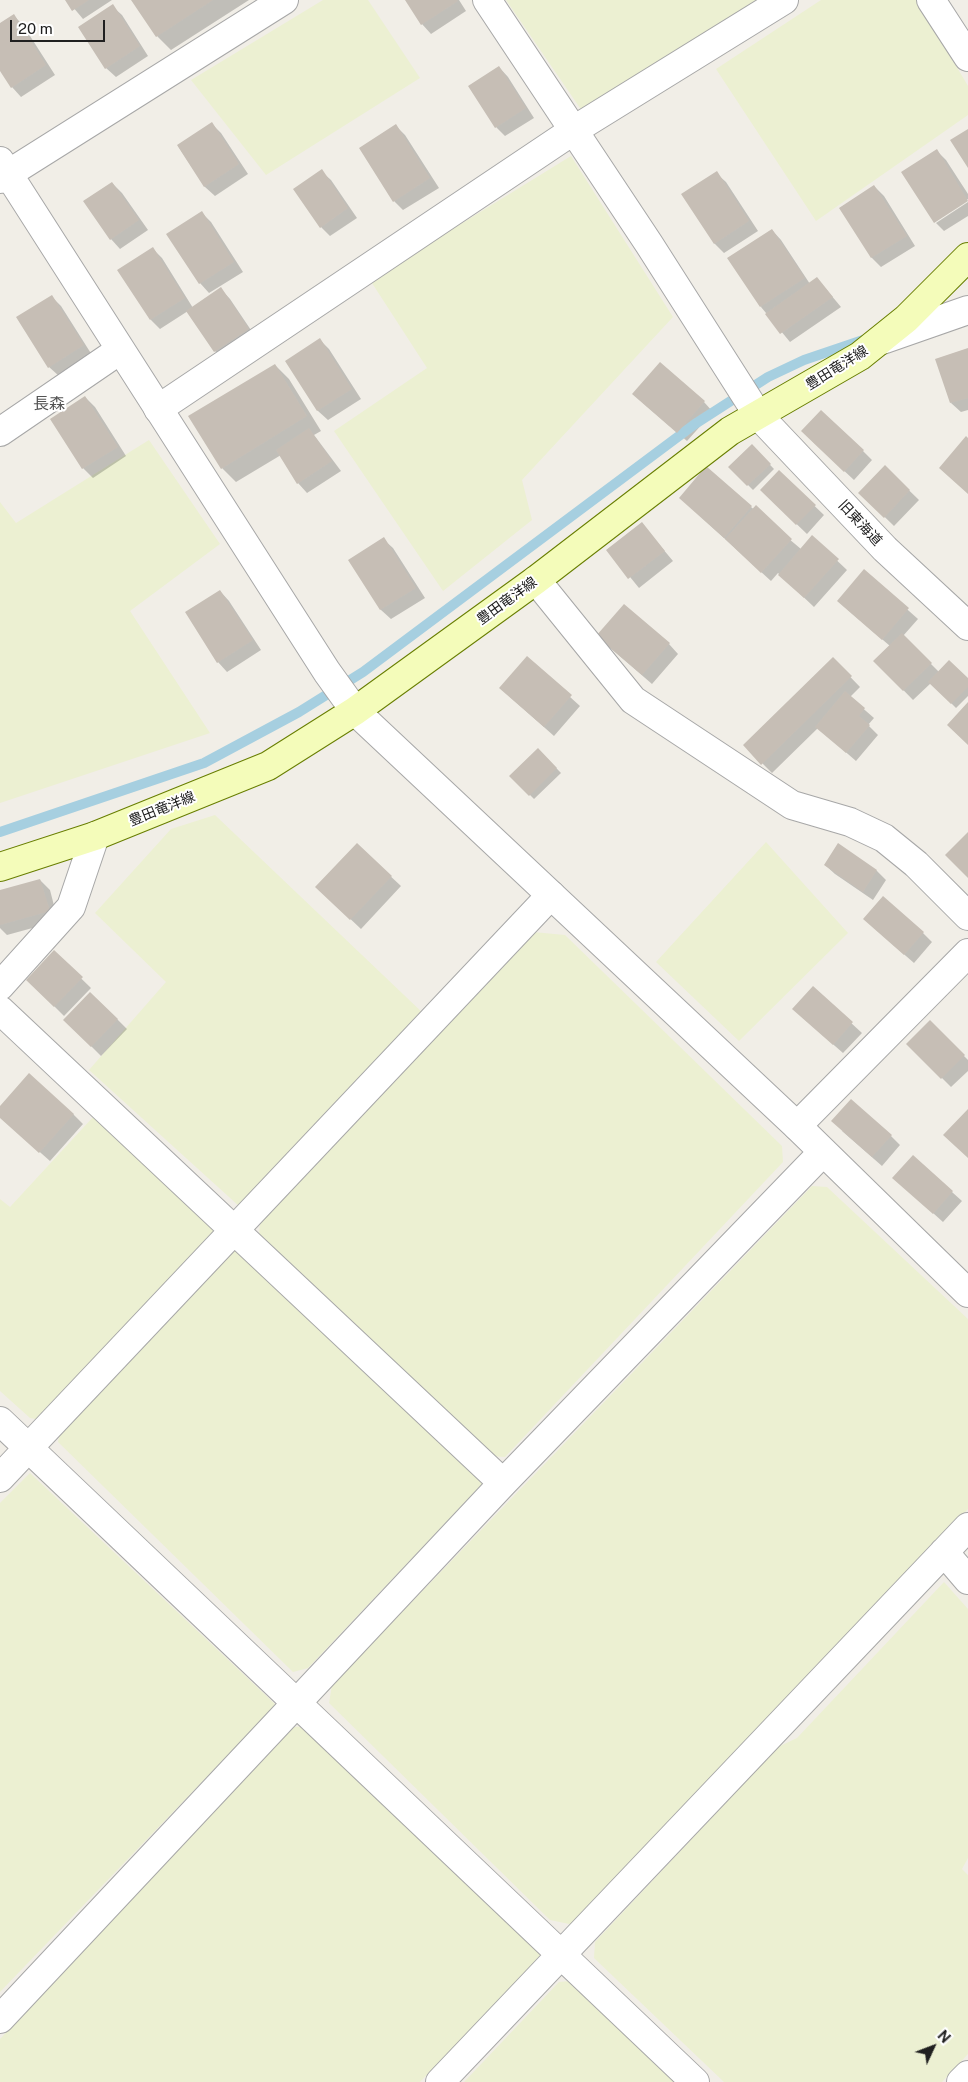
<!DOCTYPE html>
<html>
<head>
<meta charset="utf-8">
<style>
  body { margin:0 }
  #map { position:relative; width:968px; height:2082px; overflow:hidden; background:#f1eee7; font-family:"Public Sans",sans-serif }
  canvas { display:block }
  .north { position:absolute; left:908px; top:2022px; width:50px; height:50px; -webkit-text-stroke:4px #fff; paint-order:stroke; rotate:47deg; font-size:14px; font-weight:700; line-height:20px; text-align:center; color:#202020 }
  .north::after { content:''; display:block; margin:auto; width:18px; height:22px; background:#202020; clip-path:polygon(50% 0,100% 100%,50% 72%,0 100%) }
  .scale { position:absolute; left:10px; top:20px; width:95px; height:22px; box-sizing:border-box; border:2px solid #202020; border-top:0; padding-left:6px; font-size:15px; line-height:18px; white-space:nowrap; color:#202020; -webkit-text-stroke:4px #fff; paint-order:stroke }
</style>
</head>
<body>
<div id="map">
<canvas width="968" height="2082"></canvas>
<div class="north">N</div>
<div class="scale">20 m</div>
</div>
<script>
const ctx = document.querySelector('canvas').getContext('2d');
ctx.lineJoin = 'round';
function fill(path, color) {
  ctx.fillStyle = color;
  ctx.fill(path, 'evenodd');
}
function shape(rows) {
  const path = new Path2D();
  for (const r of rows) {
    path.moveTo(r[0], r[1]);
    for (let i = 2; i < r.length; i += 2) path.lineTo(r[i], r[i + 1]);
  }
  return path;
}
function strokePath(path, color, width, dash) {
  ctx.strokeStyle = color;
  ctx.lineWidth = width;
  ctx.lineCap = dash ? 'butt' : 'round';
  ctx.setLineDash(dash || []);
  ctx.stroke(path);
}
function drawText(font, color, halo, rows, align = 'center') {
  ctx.font = font + ' "Public Sans","Noto Sans JP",sans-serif';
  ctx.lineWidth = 4;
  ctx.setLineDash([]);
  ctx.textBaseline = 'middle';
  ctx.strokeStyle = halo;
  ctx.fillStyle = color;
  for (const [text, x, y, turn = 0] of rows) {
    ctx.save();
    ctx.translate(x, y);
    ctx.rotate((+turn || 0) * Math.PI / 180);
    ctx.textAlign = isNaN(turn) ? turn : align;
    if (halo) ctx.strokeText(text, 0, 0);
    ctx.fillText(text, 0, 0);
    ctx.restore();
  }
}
fill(shape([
  [323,0,368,0,420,78,266,175,191,80],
  [506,0,758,0,593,113,580,108],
  [821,0,917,0,968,86,968,115,816,221,716,69],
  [571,156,673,317,522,480,532,520,443,591,334,431,427,368,370,280],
  [149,440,220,544,130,611,210,733,0,803,0,502,16,523],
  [215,815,425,1015,240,1207,89,1070,166,982,95,913,171,829],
  [766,842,848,933,739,1041,656,962],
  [533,932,565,935,782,1146,783,1162,505,1457,491,1456,259,1237,260,1220],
  [94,1116,219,1234,41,1420,30,1418,0,1391,0,1199,10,1207],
  [812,1186,827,1187,968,1319,968,1509,574,1925,550,1920,329,1703,332,1685],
  [234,1249,485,1481,308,1668,293,1672,58,1442,60,1432],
  [30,1473,276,1705,0,1992,0,1503],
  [944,1582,968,1609,968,1858,962,1869,968,1875,968,2054,942,2082,724,2082,594,1958,595,1942,778,1747,797,1738],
  [307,1726,542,1955,420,2082,0,2082,0,2039,294,1727],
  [570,1981,677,2082,464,2082,559,1982]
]), '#ecf0d2');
fill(shape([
  [67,0,112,0,83,19],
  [133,0,249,0,171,50,157,36],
  [406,0,459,0,466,11,431,34,422,24],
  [112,6,122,15,148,56,116,77,106,68],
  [14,16,23,25,55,75,21,97,12,87,0,69,0,25],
  [499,67,508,77,534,118,505,136,496,127],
  [212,124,221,133,248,174,215,196,205,187,178,146],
  [396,126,405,135,439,188,403,210,394,201],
  [937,151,946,160,968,194,968,199,935,222,903,173],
  [321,171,331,180,357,218,330,236,321,227],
  [716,173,726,182,758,231,724,253,715,244,683,194],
  [112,183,122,193,148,230,120,249,111,239,85,201],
  [874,186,884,196,915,246,881,267,872,258,840,208],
  [968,202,968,216,944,231,936,223],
  [202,213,211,222,243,272,209,293,200,283],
  [772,230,781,240,810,284,826,289,841,307,790,342,761,307],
  [153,249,162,258,193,308,221,289,230,299,257,339,224,361,215,351,188,311,160,329,151,320],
  [51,296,61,306,92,355,59,376,49,367],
  [320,340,329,349,361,399,328,420,318,411,286,361],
  [968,350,968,410,961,412,951,403],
  [275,365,289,379,321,431,314,435,341,471,307,493,298,483,281,455,236,482,222,468],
  [85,397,95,407,126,456,93,478,83,468,52,419],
  [704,402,713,412,687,441,643,403],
  [812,441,863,451,872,460,854,480],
  [752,446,774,469,753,490,730,467],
  [885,467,919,500,894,526,860,493],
  [779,472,824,515,807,534,761,490],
  [690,507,751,507,801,549,812,537,847,570,814,607,778,573,771,581],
  [642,524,673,561,639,588,608,550],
  [383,539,393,548,425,598,391,619,381,610,350,561],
  [864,571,918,619,903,636,939,672,968,680,968,696,956,708,931,683,913,700,875,661,890,646,848,610],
  [220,591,229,601,261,650,227,672,218,662],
  [669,644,678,654,652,684,607,645],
  [527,658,580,706,554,736,510,697],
  [833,659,860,687,850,697,874,718,868,725,878,735,856,761,818,728,772,773,744,745],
  [538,749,561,773,534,799,511,776],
  [357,845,401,886,361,929,326,896],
  [839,845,877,871,886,880,873,900,835,874,825,865],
  [40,880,50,890,58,921,7,935,0,928,0,892],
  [874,928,923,933,932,942,914,963],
  [54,952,91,988,64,1016,28,980],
  [813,988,862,1033,843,1053,803,1018],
  [117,1019,127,1029,101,1056,65,1020],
  [930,1022,968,1060,968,1071,951,1087,908,1044],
  [0,1108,73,1114,83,1124,50,1161,0,1117],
  [842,1131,891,1136,900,1145,882,1166],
  [913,1157,962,1201,943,1222,904,1187]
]), '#0003');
strokePath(shape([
  [0,832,204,763,299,712,363,672,695,424,768,377,804,360,866,339]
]), '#a6cfe0', 10);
fill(shape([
  [65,0,89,0,72,11],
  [131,0,213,0,156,37],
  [405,0,457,0,458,1,421,25],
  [113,4,140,46,105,69,78,27],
  [14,14,46,65,11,88,0,71,0,23],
  [499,66,526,108,495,128,468,86],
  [212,122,239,164,204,187,177,145],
  [396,124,430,178,393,202,359,148],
  [968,129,968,168,950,140],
  [937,149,968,201,934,223,901,172],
  [322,169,348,208,320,228,293,189],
  [717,171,749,221,714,244,681,194],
  [112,182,139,220,110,240,83,201],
  [874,185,907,236,871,258,839,208],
  [202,211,234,262,199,284,166,234],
  [772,229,805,278,760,307,727,258],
  [153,247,185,298,150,320,117,270],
  [817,277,833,297,780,334,765,314],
  [221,287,249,329,214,352,186,311],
  [52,295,84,345,48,368,16,317],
  [320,338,352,389,317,411,285,361],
  [968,348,968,398,950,403,935,359],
  [660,362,705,401,677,433,632,394],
  [275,364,307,416,221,469,188,416],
  [85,396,118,447,82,469,50,419],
  [821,410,864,450,844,472,801,431],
  [309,428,332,461,297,484,276,450],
  [966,436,968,438,968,494,939,468],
  [752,444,771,464,747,486,728,467],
  [885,465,910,490,884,518,858,493],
  [706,466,752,506,724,538,679,498],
  [779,470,816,505,796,525,760,490],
  [756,505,792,539,761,573,725,539],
  [642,522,665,551,628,579,606,550],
  [812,535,839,559,804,598,778,575],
  [384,537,416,588,380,610,348,560],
  [864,569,909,608,882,640,837,601],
  [220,590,253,640,217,663,185,612],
  [624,604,670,643,642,675,596,636],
  [902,633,932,663,903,691,873,661],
  [527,656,572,695,544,727,499,688],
  [833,657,852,676,761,765,743,745],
  [949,660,968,678,968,687,951,704,928,682],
  [845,691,865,708,859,716,870,725,846,753,815,727],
  [968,702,968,745,947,725],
  [538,748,557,768,529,796,509,776],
  [968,832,968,878,945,855],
  [357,843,392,876,350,920,315,887],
  [838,843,877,870,863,892,824,865],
  [40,879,50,911,0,925,0,890],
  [883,896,924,932,904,955,863,919],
  [54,950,83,977,54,1007,26,980],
  [813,986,853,1022,833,1045,792,1009],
  [90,992,118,1019,91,1047,63,1020],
  [930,1020,965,1055,941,1079,906,1044],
  [29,1073,74,1114,39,1153,0,1118,0,1106],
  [851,1099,892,1135,872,1157,831,1121],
  [968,1109,968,1158,943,1135],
  [913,1155,953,1191,933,1214,892,1178]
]), '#c6beb5');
const minor = shape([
  [487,0,649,244,758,415],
  [931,0,968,57],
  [882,340,968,310],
  [158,409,574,130,784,0],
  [0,432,120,350],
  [536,580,633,700,792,805,850,822,884,838,916,864,968,916],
  [0,986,71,907,95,836],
  [0,1010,503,1483],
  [797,1126,968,953],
  [0,1421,695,2082],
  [0,1478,551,895],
  [944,1552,968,1580],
  [0,2019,503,1483,822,1153],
  [440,2082,968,1527],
  [961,2082,968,2075]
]);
const tertiary = shape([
  [0,161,327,672,355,711,797,1126,968,1293],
  [0,179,284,0],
  [758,415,885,549,968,626]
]);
const secondary = shape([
  [0,867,95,836,268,766,355,711,536,580,730,431,860,356,906,319,968,257]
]);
strokePath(minor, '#a7a7a7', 30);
strokePath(tertiary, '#a7a7a7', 30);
strokePath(secondary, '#687e01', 30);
strokePath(minor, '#fff', 28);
strokePath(tertiary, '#fff', 28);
strokePath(secondary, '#f4fcba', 28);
drawText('14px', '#202020', '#fff', [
  ["豊田竜洋線",837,368,-32],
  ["旧東海道",860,523,47],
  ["豊田竜洋線",507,601,-36],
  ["豊田竜洋線",162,809,-22]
]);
drawText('16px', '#535353', '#fff', [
  ["長森",49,404]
]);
</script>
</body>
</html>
